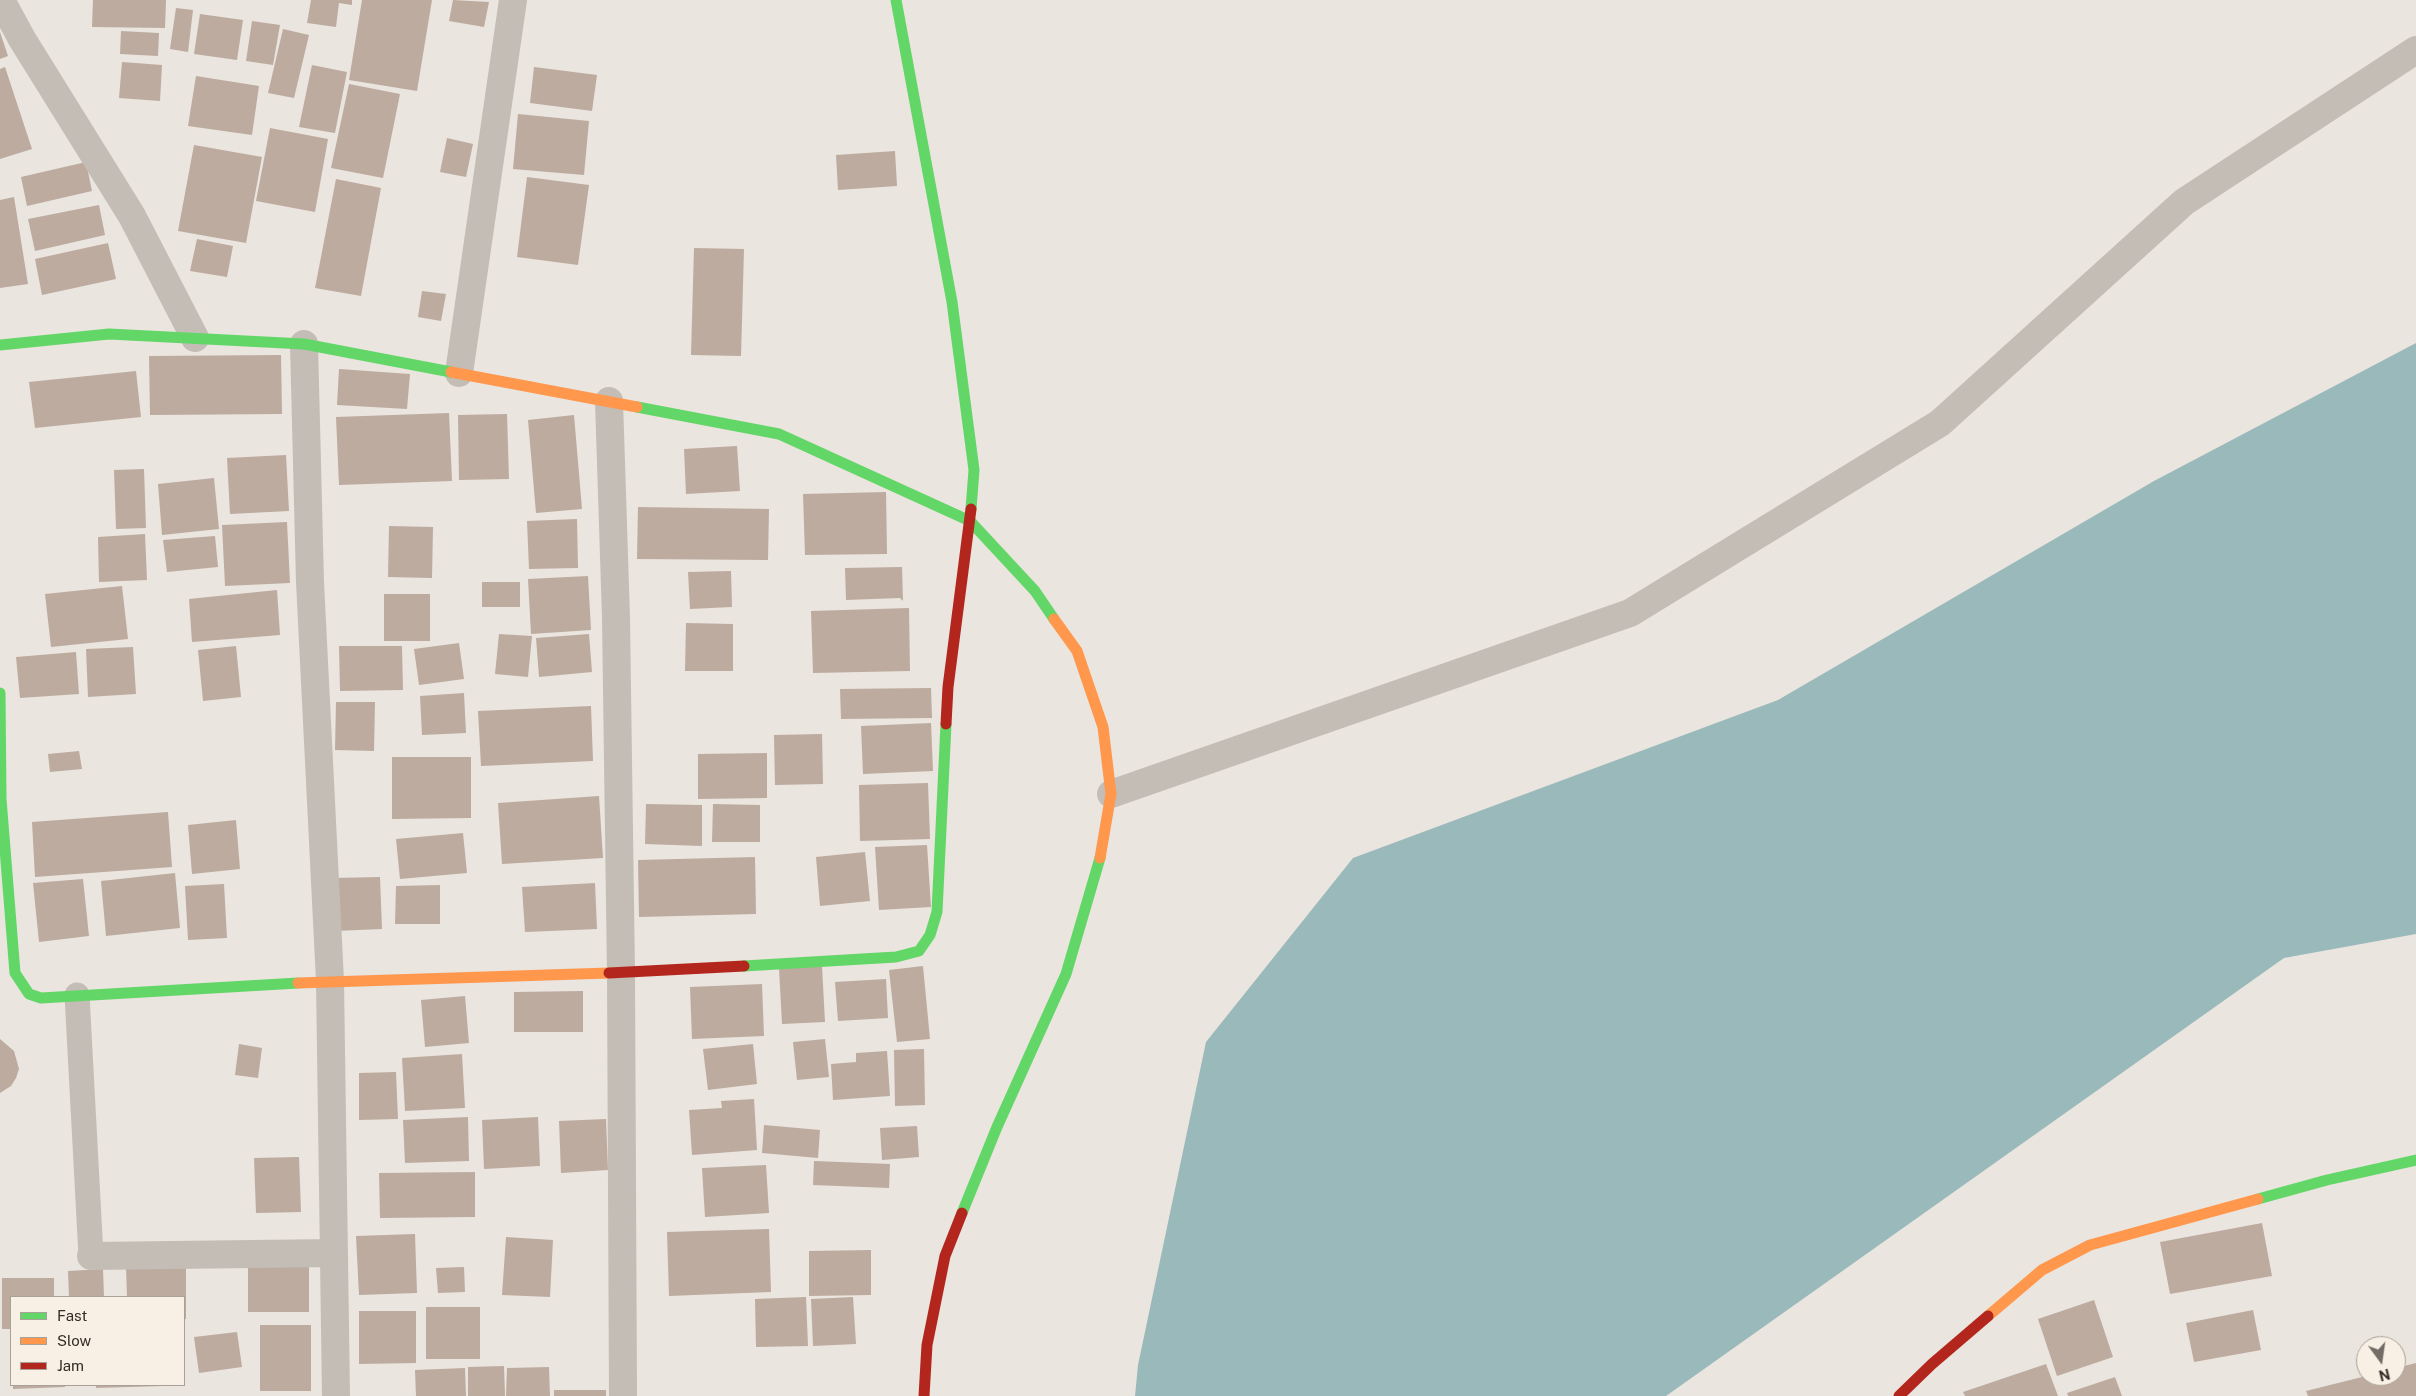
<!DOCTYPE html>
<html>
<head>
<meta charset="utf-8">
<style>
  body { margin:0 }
  #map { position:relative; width:2416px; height:1396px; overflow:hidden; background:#eae5de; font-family:"Public Sans",sans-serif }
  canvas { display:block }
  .legend { position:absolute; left:10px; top:1296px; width:175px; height:90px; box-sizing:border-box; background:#f8f0e4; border:1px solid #a9a198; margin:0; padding:6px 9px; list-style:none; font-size:15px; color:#332b26 }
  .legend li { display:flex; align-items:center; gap:10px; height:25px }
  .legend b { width:25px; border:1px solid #a9a198 }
  .north { position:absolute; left:2356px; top:1336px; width:50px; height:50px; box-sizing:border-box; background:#f8f0e4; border:1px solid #a9a198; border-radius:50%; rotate:166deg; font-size:14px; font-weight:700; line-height:20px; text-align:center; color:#332b26 }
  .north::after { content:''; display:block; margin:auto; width:18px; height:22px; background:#736c66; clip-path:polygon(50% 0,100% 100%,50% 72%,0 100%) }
</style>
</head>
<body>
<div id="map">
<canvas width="2416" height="1396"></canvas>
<ul class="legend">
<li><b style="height:6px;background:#63d668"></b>Fast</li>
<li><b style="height:6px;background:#ff974d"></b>Slow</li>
<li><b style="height:6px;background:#b3261e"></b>Jam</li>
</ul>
<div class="north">N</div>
</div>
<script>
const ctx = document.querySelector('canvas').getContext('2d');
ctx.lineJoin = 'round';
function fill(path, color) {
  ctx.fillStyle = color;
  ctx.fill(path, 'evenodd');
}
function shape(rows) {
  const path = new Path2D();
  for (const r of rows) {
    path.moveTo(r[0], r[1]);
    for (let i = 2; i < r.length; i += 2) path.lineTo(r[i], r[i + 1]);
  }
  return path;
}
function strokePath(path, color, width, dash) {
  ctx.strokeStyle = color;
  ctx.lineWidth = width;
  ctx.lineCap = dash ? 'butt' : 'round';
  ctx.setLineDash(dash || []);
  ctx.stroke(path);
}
fill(shape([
  [2416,343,2416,934,2284,958,1666,1396,1135,1396,1138,1365,1206,1042,1353,858,1778,700,2154,481]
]), '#9ab9bb');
fill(shape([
  [93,0,166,0,165,28,92,27],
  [311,0,352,0,352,5,339,3,336,27,307,23],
  [362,0,432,0,417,91,349,80],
  [453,0,489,2,484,27,449,21],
  [176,8,193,10,188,52,170,49],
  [200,14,243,20,237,60,194,54],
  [252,21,280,25,273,65,246,61],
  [283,29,309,35,294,98,268,93],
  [121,31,159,33,158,56,120,54],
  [0,32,8,56,0,59],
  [122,62,162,65,160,101,119,98],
  [312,65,347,72,335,133,299,127],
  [5,67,32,149,0,159,0,69],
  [534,67,597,75,592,111,530,103],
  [196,76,259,86,252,135,188,126],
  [349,84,400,94,383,178,331,168],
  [518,114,589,121,584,175,513,169],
  [270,128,328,139,315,212,256,201],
  [447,138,473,144,466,177,440,172],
  [194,145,262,157,246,243,178,231],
  [895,151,897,186,838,190,836,155],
  [86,162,92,191,27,206,21,177],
  [527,177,589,185,578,265,517,257],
  [336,179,381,188,361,296,315,288],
  [14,197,28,284,0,288,0,200],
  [99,205,105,235,35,251,28,219],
  [197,239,233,246,227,277,190,271],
  [108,243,116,279,42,295,35,259],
  [694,248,744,249,741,356,691,355],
  [422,291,446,294,441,321,418,317],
  [281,355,282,414,150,415,149,356],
  [339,369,410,374,407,409,337,405],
  [136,371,141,417,35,428,29,382],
  [449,413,452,481,339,485,336,417],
  [507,414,509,479,459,480,458,415],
  [574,415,582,509,536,513,528,420],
  [737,446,740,491,686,494,684,449],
  [286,455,289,511,230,514,227,458],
  [144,469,146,528,116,529,114,470],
  [214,478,219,529,162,535,158,484],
  [886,492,887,554,805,555,803,494],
  [638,507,769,509,768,560,637,559],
  [577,519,578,568,529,569,527,521],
  [287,522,290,583,225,586,222,525],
  [389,526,433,527,432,578,388,577],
  [145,534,147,580,99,582,98,537],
  [215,536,218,567,167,572,163,540],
  [902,567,903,601,900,598,846,600,845,568],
  [731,571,732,607,690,609,688,572],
  [588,576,591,630,531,634,528,579],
  [482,582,520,582,520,607,482,607],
  [122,586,128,639,51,647,45,594],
  [277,590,280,635,192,642,189,599],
  [384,594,430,594,430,641,384,641],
  [909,608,910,671,813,673,811,611],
  [686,623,733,624,733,671,685,671],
  [499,634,532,636,528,677,495,674],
  [589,634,592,672,539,677,536,638],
  [459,643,464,679,419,685,414,649],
  [236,646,241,697,203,701,198,650],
  [339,646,402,646,403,690,340,691],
  [133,647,136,694,88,697,86,649],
  [76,652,79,694,20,698,16,657],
  [931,688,932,718,841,719,840,689],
  [464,693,466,733,422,735,420,696],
  [336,702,375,702,374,751,335,750],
  [591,706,593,761,481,766,478,711],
  [931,723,933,771,863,774,861,726],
  [822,734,823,784,775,785,774,735],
  [79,751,82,769,50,772,48,754],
  [767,753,767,798,698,799,698,754],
  [392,757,471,757,471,818,392,819],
  [928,783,930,839,860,841,859,785],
  [599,796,603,858,502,864,498,803],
  [646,804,702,805,702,846,645,844],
  [713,804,760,805,760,842,712,842],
  [168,812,172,867,35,877,32,822],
  [236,820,240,869,192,874,188,825],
  [463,833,467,873,400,879,396,839],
  [927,845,931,907,879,910,875,847],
  [865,852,870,901,820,906,816,857],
  [755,857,756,914,639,917,638,860],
  [175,873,180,928,106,936,101,881],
  [380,877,382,929,335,931,333,878],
  [83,879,89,936,39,942,33,883],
  [595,883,597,929,525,932,522,887],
  [224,884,227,938,188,940,185,886],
  [440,885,440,924,395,924,396,886],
  [822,966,825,1022,782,1024,779,968],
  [923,966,930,1039,897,1042,889,970],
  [886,979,888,1018,838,1021,835,982],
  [762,984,764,1036,692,1039,690,987],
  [583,991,583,1032,514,1032,514,992],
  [465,996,469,1043,425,1047,421,1000],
  [0,1039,14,1051,19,1069,16,1078,11,1086,0,1093],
  [825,1039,829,1077,797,1080,793,1042],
  [239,1044,262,1048,258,1078,235,1075],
  [753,1044,757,1084,708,1090,703,1049],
  [924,1049,925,1105,895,1106,894,1050],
  [887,1051,890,1096,833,1100,831,1064,856,1062,856,1053],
  [462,1054,465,1108,405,1111,402,1058],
  [396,1072,398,1119,359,1120,359,1073],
  [754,1099,757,1150,692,1155,689,1110,722,1108,721,1101],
  [468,1117,469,1161,405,1163,403,1120],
  [538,1117,540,1166,484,1169,482,1120],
  [606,1119,608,1170,561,1173,559,1121],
  [764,1125,820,1130,818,1158,762,1153],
  [917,1126,919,1157,882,1160,880,1128],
  [299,1157,301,1212,256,1213,254,1158],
  [814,1161,890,1164,889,1188,813,1185],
  [766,1165,769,1213,705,1217,702,1168],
  [475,1172,475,1217,380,1218,379,1173],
  [2262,1223,2272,1276,2170,1294,2160,1242],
  [769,1229,771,1292,669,1296,667,1232],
  [415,1234,417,1293,359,1295,356,1236],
  [506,1237,553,1240,550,1297,502,1295],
  [871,1250,871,1295,809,1296,809,1251],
  [309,1261,309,1312,248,1312,248,1262],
  [126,1267,186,1267,186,1319,184,1319,184,1297,127,1297],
  [464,1267,465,1292,438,1293,436,1268],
  [103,1269,104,1297,69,1297,68,1271],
  [2,1278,54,1278,54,1297,11,1297,11,1329,2,1329],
  [806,1297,808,1346,756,1347,755,1299],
  [853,1297,856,1344,813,1346,811,1299],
  [2094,1300,2113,1357,2057,1376,2038,1319],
  [426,1307,480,1307,480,1359,426,1359],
  [2253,1310,2261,1350,2194,1362,2186,1323],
  [359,1311,416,1311,416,1363,359,1364],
  [260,1325,311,1325,311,1391,260,1391],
  [237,1332,242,1367,199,1373,194,1337],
  [2416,1363,2416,1396,2308,1396,2306,1391,2366,1376,2396,1376,2396,1368],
  [2046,1364,2058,1396,1965,1396,1963,1392],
  [504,1366,505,1396,468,1396,468,1367],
  [549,1367,550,1396,506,1396,507,1368],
  [465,1368,466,1396,416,1396,415,1370],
  [2115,1377,2122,1396,2068,1396,2067,1393],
  [13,1385,65,1385,65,1387,13,1389],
  [96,1385,162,1385,162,1386,96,1388],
  [554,1390,606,1390,606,1396,554,1396]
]), '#bdaba0');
strokePath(shape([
  [77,995,91,1256]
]), '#c3bdb6', 25);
strokePath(shape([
  [1,0,22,39,132,216,195,338],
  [304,344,310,582,330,981,336,1396],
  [459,373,513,0],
  [609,401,616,618,621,973,623,1396],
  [1111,794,1630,613,1940,423,2184,202,2416,50],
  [91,1256,334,1253]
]), '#c3bdb6', 28);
strokePath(shape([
  [896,0,952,302,974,470,971,509],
  [0,345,109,334,304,344,451,372],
  [637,407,779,434,970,521,1035,591,1054,619],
  [0,693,1,799,15,973,29,994,41,998,298,983],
  [744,966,896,957,919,951,930,935,937,912,946,724],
  [2258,1199,2327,1180,2416,1160],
  [962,1213,997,1127,1066,974,1100,858]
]), '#63d668', 11);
strokePath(shape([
  [451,372,637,407],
  [1054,619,1077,651,1103,727,1111,794,1100,858],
  [298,983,609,973],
  [1988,1316,2042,1270,2090,1245,2258,1199]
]), '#ff974d', 11);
strokePath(shape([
  [946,724,948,687,971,509],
  [609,973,744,966],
  [924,1396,927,1345,945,1256,962,1213],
  [1899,1396,1932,1364,1988,1316]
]), '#b3261e', 11);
</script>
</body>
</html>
